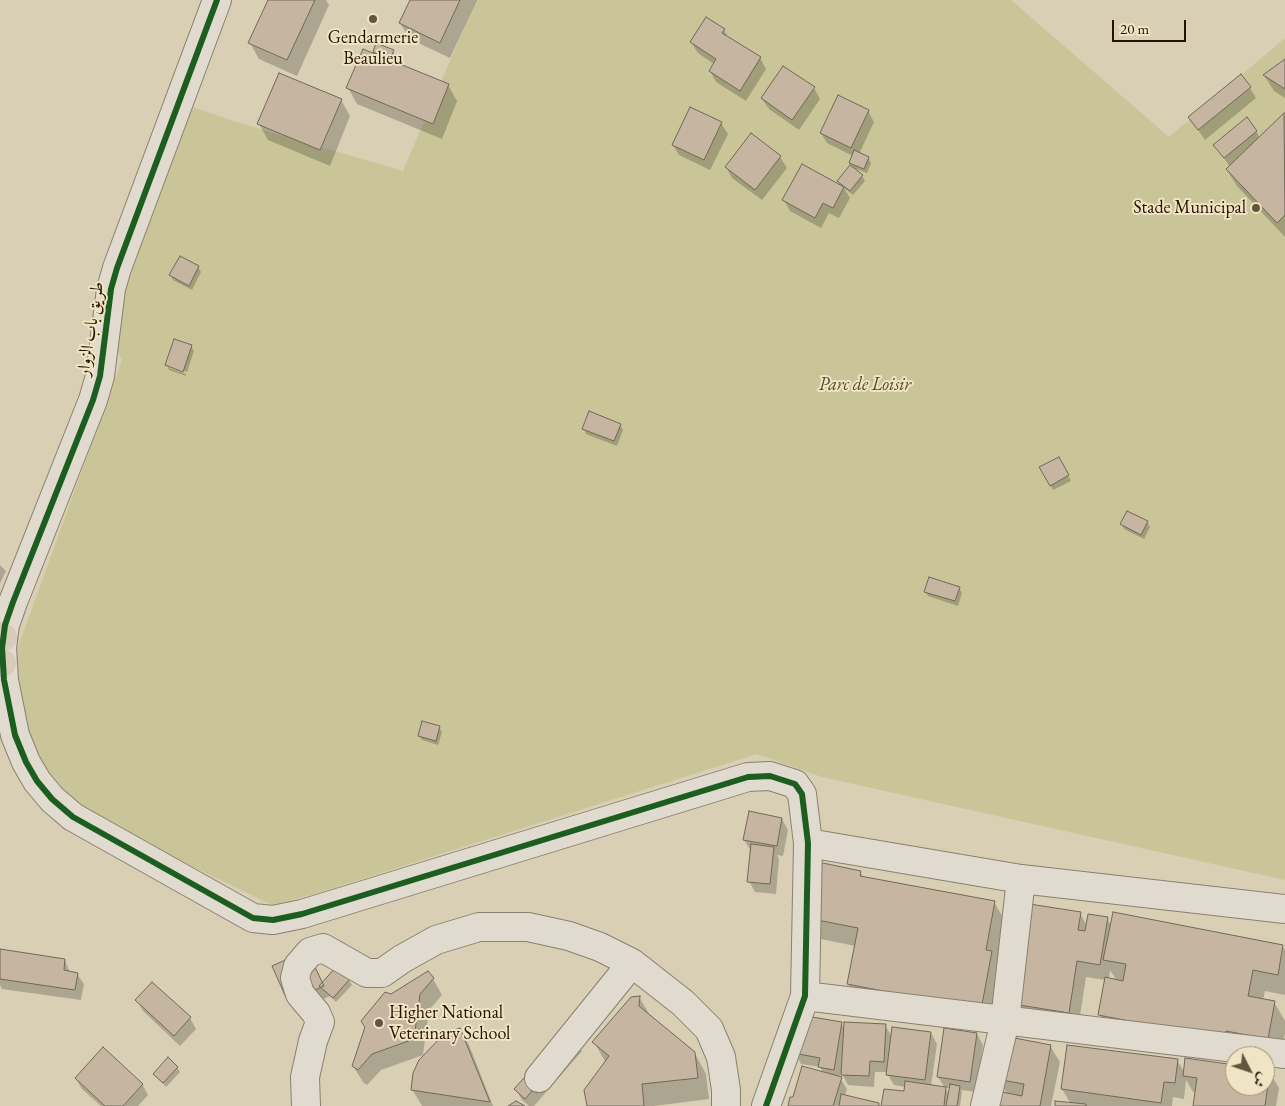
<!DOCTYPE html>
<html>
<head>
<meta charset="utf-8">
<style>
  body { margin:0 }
  #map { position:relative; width:1285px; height:1106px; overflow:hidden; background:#d8cfb4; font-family:"EB Garamond",Amiri,serif }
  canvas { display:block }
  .north { position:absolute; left:1225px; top:1046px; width:50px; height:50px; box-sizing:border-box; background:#efe4c4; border:1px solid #9f9076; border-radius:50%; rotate:131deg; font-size:14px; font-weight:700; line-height:20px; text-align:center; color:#261201 }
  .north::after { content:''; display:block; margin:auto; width:18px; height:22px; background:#645440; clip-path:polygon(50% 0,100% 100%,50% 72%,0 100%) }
  .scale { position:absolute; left:1112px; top:20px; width:74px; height:22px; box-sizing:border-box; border:2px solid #261201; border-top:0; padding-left:6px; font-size:15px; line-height:18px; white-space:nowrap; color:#261201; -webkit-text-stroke:4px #efe4c4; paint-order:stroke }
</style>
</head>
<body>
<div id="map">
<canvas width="1285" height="1106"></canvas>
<div class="north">ش</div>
<div class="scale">20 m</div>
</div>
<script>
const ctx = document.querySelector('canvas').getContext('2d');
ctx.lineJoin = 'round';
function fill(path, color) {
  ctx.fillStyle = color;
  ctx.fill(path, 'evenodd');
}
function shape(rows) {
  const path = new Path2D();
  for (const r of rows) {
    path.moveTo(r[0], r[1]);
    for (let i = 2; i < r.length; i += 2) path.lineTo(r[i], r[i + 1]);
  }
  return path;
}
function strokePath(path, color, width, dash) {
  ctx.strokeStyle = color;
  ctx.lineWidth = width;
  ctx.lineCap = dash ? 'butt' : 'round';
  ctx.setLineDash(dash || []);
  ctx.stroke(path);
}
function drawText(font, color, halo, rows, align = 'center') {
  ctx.font = font + ' "EB Garamond",Amiri,serif';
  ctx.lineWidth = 4;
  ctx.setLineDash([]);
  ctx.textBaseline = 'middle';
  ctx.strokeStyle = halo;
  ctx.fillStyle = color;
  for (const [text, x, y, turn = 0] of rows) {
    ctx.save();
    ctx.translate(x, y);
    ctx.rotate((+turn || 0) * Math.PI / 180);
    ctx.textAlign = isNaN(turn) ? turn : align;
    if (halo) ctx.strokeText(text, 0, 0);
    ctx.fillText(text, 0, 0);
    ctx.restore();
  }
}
fill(shape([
  [476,0,1011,0,1169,137,1285,38,1285,880,822,777,757,754,311,895,272,905,82,813,35,772,10,669,122,360,105,326,190,106,233,121,403,171]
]), '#c9c598');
fill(shape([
  [269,0,326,0,329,5,297,76,259,59,250,43],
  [411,0,477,0,450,58,410,39,400,23],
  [724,30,729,39,760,58,766,69,746,101,716,82,710,71,714,64,698,53,691,42],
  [393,51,396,56,393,63,448,85,457,101,442,139,357,104,348,88,376,56,374,52],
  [1285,61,1285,98,1274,91,1264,75],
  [814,88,820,99,799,130,769,109,762,99],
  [1250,88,1256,98,1205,140,1189,117],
  [341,100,350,116,330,166,268,140,259,124],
  [690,109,721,123,728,134,710,170,679,155,673,145],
  [868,111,874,122,859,154,868,158,871,163,867,173,853,168,850,163,853,156,827,143,821,133],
  [1284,115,1285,116,1285,237,1237,186,1227,170,1230,167,1215,145,1256,131,1260,138],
  [751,134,780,157,787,168,762,200,732,178,726,167],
  [862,176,865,181,853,195,844,188,850,198,839,218,829,213,821,228,790,211,784,200,842,187,838,181],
  [198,267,201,272,192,290,173,280,170,275],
  [191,346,194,351,187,372,169,365,169,368,186,374,186,376,169,370,167,365],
  [620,425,623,430,617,446,586,434,584,429],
  [1059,458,1071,481,1053,490,1041,468],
  [1147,522,1150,527,1144,539,1124,529,1121,524],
  [0,565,6,571,0,583],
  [959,588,962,593,958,606,928,596,925,591],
  [439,727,442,732,438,745,422,740,419,735],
  [782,819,788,830,783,856,777,855,779,859,776,894,755,892,749,881,751,851,744,840],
  [860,872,864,878,994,902,1007,924,993,1031,860,1006,848,984,855,946,821,939,808,918],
  [1080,913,1087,926,1107,918,1111,926,1282,946,1285,950,1285,995,1265,991,1263,1000,1274,1002,1285,1021,1285,1033,1280,1060,1112,1036,1100,1014,1106,980,1086,977,1078,1029,1018,1019,1008,1003],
  [1110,970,1117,981,1109,979],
  [0,954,65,960,70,973,77,974,84,984,81,1000,2,989,0,985],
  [433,979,442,995,429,1010,423,1055,381,1070,367,1085,363,1082,353,1066,391,996],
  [349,980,352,985,336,1002,330,996,295,1012,289,1001,323,984],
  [639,997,651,1017,694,1052,706,1074,709,1099,654,1106,588,1106,606,1063,594,1042],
  [137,1000,190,1018,196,1029,180,1046,143,1011],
  [841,1023,845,1031,885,1025,892,1037,931,1033,937,1044,931,1086,945,1088,938,1077,977,1034,983,1045,976,1092,961,1090,962,1092,960,1106,882,1106,905,1093,906,1087,894,1085,888,1075,888,1072,875,1072,874,1087,848,1085,841,1072,840,1078,847,1089,845,1096,879,1104,880,1106,789,1106,793,1099,823,1073,820,1067,801,1064,795,1053],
  [945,1088,950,1088,949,1094],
  [460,1029,469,1045,493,1106,422,1106,412,1089],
  [575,1041,582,1051,534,1106,529,1106,522,1100,516,1090],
  [1050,1046,1060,1062,1051,1106,995,1106,1007,1094,998,1079],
  [1177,1060,1184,1072,1235,1066,1235,1086,1265,1086,1265,1071,1269,1071,1279,1088,1276,1106,1195,1106,1197,1093,1193,1092,1186,1080,1184,1099,1173,1097,1172,1106,1056,1106,1071,1104,1062,1089],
  [177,1067,180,1072,166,1087,154,1074],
  [76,1079,142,1084,148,1095,138,1106,101,1106,82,1089]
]), '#0003');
const building = shape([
  [268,0,315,0,287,60,248,43,268,0],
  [410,0,460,0,440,43,399,23,410,0],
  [706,17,725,29,722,33,761,57,740,91,709,71,716,59,690,42,706,17],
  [376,43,394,50,390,59,373,52,376,43],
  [363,49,449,84,433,124,346,88,363,49],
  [1285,59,1285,89,1263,75,1285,59],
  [783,66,815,87,792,120,761,98,783,66],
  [279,73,342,99,320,150,257,124,279,73],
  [1241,74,1251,87,1198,130,1188,117,1241,74],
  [838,95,869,110,851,148,820,133,838,95],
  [690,107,722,122,704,160,672,145,690,107],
  [1284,113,1285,215,1277,223,1226,169,1284,113],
  [1247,117,1257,131,1224,158,1213,145,1247,117],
  [751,133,781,156,755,190,725,167,751,133],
  [854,150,869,157,864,169,849,163,854,150],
  [802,164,844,187,833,208,823,203,815,218,782,200,802,164],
  [850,165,863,175,850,191,837,181,850,165],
  [180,256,199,266,189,286,169,275,180,256],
  [174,339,192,345,183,372,165,365,174,339],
  [589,411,621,424,614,441,582,429,589,411],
  [1059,457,1069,475,1050,486,1039,467,1059,457],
  [1127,511,1148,521,1141,535,1120,524,1127,511],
  [929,577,960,587,955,601,924,592,929,577],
  [422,721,440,726,436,741,418,736,422,721],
  [749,811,782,818,777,846,743,840,749,811],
  [751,844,774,847,770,884,747,882,751,844],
  [818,862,861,871,860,876,995,901,986,950,992,951,981,1010,847,984,858,928,807,918,818,862],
  [1023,903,1081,912,1078,930,1085,931,1088,914,1108,917,1100,965,1077,961,1069,1013,1007,1003,1023,903],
  [1113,912,1283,945,1278,975,1253,970,1248,996,1275,1001,1268,1039,1226,1031,1225,1039,1098,1015,1105,977,1123,981,1126,964,1103,960,1113,912],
  [0,949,65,959,64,970,78,973,75,990,0,979,0,949],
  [307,950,324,986,288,1002,272,966,307,950],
  [336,967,350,979,333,998,319,986,336,967],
  [428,971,434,978,420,994,414,1039,372,1054,358,1070,352,1066,365,1027,361,1021,385,992,391,994,428,971],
  [152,982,191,1017,174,1036,135,1000,152,982],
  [640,996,639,1006,695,1052,698,1078,642,1084,644,1106,587,1106,584,1090,609,1056,592,1042,631,997,640,996],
  [800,1015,842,1022,834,1070,818,1067,820,1058,793,1053,800,1015],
  [844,1022,886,1024,884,1062,870,1061,869,1076,841,1075,844,1022],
  [892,1027,931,1032,925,1080,886,1075,892,1027],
  [460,1028,490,1102,411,1090,413,1073,419,1060,444,1034,460,1028],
  [944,1028,977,1033,970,1082,937,1077,944,1028],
  [566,1031,576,1040,525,1099,514,1089,566,1031],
  [1004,1036,1051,1045,1040,1106,994,1106,997,1091,1022,1096,1024,1084,996,1079,1004,1036],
  [1067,1045,1178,1059,1175,1083,1164,1082,1161,1103,1061,1089,1067,1045],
  [103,1047,143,1084,123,1106,105,1106,75,1078,103,1047],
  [168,1057,178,1067,163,1083,153,1074,168,1057],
  [1185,1058,1235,1065,1235,1086,1265,1086,1265,1069,1270,1070,1265,1106,1193,1106,1197,1078,1183,1076,1185,1058],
  [802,1066,842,1077,833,1106,788,1106,790,1097,793,1097,802,1066],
  [905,1081,946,1087,944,1106,881,1106,884,1089,904,1091,905,1081],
  [950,1084,960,1086,957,1106,946,1106,950,1084],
  [841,1094,879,1103,879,1106,839,1106,841,1094],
  [516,1101,525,1106,508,1106,516,1101],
  [1055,1101,1086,1104,1086,1106,1055,1106,1055,1101]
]);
fill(building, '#c6b6a1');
strokePath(building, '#706858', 1);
const minor = shape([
  [217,0,117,268,111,289,100,376,93,400,13,602,5,625,2,648,4,680,15,735,26,762,37,781,52,799,73,817,253,918,273,920,302,914,748,777,770,776,795,784,802,794,808,843,805,996,766,1106],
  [808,843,1021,879,1285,909],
  [805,996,1285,1054],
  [539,1078,632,963],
  [306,1106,305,1077,313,1041,320,1022,316,1013,300,994,295,978,298,966,310,952,323,948,367,973,382,973,402,959,436,940,479,927,528,927,569,936,600,947,632,963,683,1003,709,1029,721,1057,726,1090,726,1106],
  [985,1106,1005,1021,1021,879]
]);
const major = shape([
  [0,636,3,637],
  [0,663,2,663]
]);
strokePath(minor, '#898170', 30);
strokePath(major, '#706858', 30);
strokePath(minor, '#e0dbce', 28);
strokePath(major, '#d5ccb9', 28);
strokePath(shape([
  [217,0,117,268,111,289,100,376,93,400,13,602,5,625,2,648,4,680,15,735,26,762,37,781,52,799,73,817,253,918,273,920,302,914,748,777,770,776,795,784,802,794,808,843,805,996,766,1106]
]), '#1b5e20', 6);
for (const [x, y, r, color] of [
  [373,19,5,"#645440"],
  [1256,208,5,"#645440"],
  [379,1023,5,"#645440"]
]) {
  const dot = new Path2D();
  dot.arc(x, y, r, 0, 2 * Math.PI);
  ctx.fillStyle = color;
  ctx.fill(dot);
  strokePath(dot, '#efe4c4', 2);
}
drawText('18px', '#261201', '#efe4c4', [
  ["Gendarmerie",373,38],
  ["Beaulieu",373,59],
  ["Stade Municipal",1246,208,"right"],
  ["Higher National",389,1013,"left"],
  ["Veterinary School",389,1034,"left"]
]);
drawText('18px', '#261201', '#efe4c4', [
  ["طريق باب الزوار",91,329,-81]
]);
drawText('italic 18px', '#534527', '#efe4c4', [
  ["Parc de Loisir",865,385]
]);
</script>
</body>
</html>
